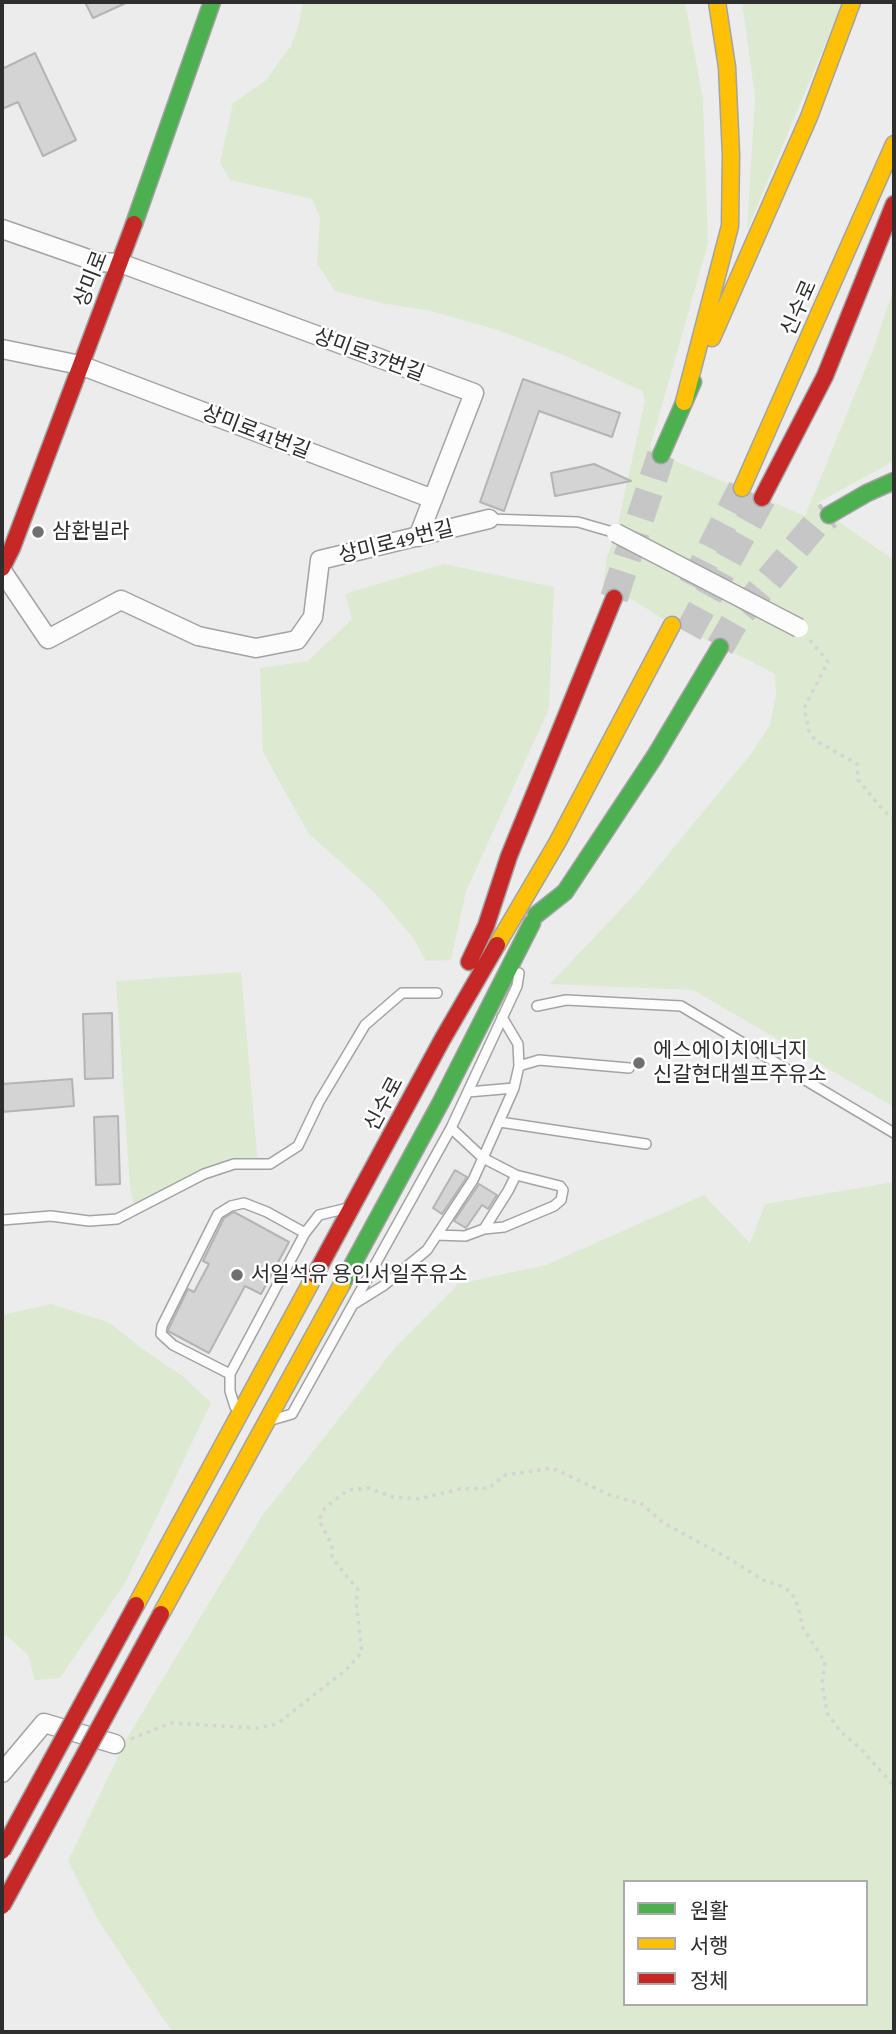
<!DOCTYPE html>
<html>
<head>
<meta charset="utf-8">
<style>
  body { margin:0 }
  #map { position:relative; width:896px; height:2034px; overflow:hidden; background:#ececec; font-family:"Crimson Pro","Noto Sans KR",serif }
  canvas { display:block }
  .frame { position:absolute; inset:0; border:4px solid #2e2e2f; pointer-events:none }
  .legend { position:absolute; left:623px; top:1880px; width:245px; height:126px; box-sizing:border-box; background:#fff; border:2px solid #ababac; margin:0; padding:9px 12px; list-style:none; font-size:21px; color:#2e2e2f }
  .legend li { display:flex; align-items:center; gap:14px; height:35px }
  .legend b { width:35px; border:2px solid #ababac }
</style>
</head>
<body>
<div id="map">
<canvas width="896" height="2034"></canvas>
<div class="frame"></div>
<ul class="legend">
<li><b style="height:9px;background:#4caf50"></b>원활</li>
<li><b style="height:9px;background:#ffc107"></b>서행</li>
<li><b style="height:9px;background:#c62828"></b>정체</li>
</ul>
</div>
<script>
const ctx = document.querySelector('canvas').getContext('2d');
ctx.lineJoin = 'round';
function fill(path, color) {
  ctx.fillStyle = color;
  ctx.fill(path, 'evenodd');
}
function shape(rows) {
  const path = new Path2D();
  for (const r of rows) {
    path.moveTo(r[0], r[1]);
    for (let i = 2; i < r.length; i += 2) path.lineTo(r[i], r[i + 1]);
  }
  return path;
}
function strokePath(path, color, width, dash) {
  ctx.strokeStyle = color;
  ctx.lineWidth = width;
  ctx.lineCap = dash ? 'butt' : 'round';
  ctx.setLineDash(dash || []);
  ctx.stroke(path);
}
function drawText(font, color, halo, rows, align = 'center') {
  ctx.font = font + ' "Crimson Pro","Noto Sans KR",serif';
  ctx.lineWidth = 5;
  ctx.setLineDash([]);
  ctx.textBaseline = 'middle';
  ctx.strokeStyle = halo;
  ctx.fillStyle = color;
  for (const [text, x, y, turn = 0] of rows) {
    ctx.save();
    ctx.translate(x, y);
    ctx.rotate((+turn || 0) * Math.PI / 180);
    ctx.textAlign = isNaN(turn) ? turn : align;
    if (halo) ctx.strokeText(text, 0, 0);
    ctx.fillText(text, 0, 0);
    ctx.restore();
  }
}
fill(shape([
  [303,2,685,2,703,99,708,243,650,447,661,455,805,516,873,350,894,288,894,461,817,503,829,515,894,560,894,1107,693,990,550,984,637,892,750,755,770,725,776,694,775,674,725,648,672,625,638,603,603,585,607,557,616,533,636,442,645,400,642,391,568,357,498,330,431,311,381,303,335,291,317,264,320,217,312,199,230,180,220,163,233,103,265,81,291,46,298,27],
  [742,2,843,2,747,230,755,97],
  [444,564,554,587,549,709,466,891,451,960,426,961,414,939,375,893,308,833,263,752,260,668,308,661,352,619,345,594],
  [241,972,258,1164,234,1164,135,1210,130,1187,116,981],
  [894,1182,894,2032,172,2032,98,1920,68,1861,128,1736,262,1516,398,1344,458,1284,546,1265,704,1195,750,1243,765,1204],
  [625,1882,866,1882,866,2004,625,2004],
  [51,1304,110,1323,144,1350,185,1378,211,1403,125,1583,60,1678,35,1680,28,1655,8,1637,2,1635,2,1315]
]), '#ddead1');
const building = shape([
  [85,2,128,2,93,18,85,2],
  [35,53,76,140,43,156,18,102,2,109,2,69,35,53],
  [523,379,620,413,612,437,539,411,504,511,480,502,523,379],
  [594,464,631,481,555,496,551,473,594,464],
  [112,1013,113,1078,85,1079,83,1014,112,1013],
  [72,1079,74,1106,2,1112,2,1084,72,1079],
  [118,1116,120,1184,96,1185,94,1117,118,1116],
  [455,1170,467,1177,442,1214,433,1208,455,1170],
  [479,1184,497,1195,488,1209,482,1205,466,1228,454,1221,479,1184],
  [234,1212,289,1242,261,1294,245,1286,209,1353,168,1331,169,1328,188,1289,194,1292,209,1264,203,1261,224,1218,234,1212]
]);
fill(building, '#d5d4d4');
strokePath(building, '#b4b4b4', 2);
strokePath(shape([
  [692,586,742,488],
  [614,598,661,455],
  [688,633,762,498],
  [720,647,736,619,815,525,829,515]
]), '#c6c6c6', 28, [28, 14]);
const lane = shape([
  [489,519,578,522,616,533],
  [537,1006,566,1000,681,1006,894,1133],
  [519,1066,539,1060,629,1068],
  [468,1092,514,1088,519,1066,518,1044,502,1017],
  [500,1122,646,1144],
  [2,1220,51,1216,89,1221,117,1219,204,1174,234,1164,270,1164,298,1146,319,1102,365,1025,402,993,437,993],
  [484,1229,504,1227,554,1206,561,1200,563,1190,560,1186,516,1175],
  [437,1235,465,1236,484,1229,508,1191,516,1175,483,1158,514,1088],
  [354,1304,383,1286,427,1250,473,1180,483,1158,451,1128],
  [230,1374,173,1345,161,1334,162,1326,218,1214,231,1206,244,1203,267,1212,305,1233],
  [235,1407,230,1391,230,1374,305,1233,319,1215,344,1209],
  [275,1419,292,1414,451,1128,517,986,519,973]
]);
const street = shape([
  [2,229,97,262,120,263,474,393,418,537],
  [2,349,80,365,433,499],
  [2,571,48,639,121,600,198,636,256,648,297,640,313,617,320,560,489,519],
  [2,1773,44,1723,115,1744]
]);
const fast = shape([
  [134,224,212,2],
  [661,455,693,382],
  [829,515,867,493,894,481],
  [536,915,565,892,655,756,720,647],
  [342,1284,441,1102,532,923]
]);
const slow = shape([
  [712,338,809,117,852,2],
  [684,402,730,226,731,155,727,67,717,2],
  [742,488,894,144],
  [497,945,557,843,672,625],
  [136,1605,315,1275],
  [161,1614,342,1284]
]);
const jam = shape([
  [762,498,825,376,894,204],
  [2,568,12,548,134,224],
  [469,962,486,926,509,856,614,598],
  [315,1275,442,1040,497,945]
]);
strokePath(lane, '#a3a3a3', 12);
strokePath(street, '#a3a3a3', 21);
strokePath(fast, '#a3a3a3', 19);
strokePath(slow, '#a3a3a3', 19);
strokePath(jam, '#a3a3a3', 19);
strokePath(shape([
  [810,640,828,662,804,708,809,731,815,740,857,764,858,780,883,810,894,819],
  [131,1739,171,1723,257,1728,277,1724,347,1669,362,1652,356,1603,358,1590,332,1558,332,1545,319,1520,325,1508,348,1490,368,1488,393,1497,419,1499,460,1489,489,1488,505,1475,552,1468,610,1495,642,1504,662,1522,728,1558,763,1580,784,1587,792,1593,798,1606,803,1628,825,1662,822,1683,827,1713,840,1731,861,1749,894,1786]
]), '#d4d4d4', 3.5, [3.5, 5]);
strokePath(lane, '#fcfcfc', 9);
strokePath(street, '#fcfcfc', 18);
strokePath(fast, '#4caf50', 16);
strokePath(slow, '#ffc107', 16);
strokePath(jam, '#c62828', 16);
const streetBridge = shape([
  [616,533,799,628]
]);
const jamBridge = shape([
  [2,1851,136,1605],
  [2,1906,161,1614]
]);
strokePath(streetBridge, '#a3a3a3', 21, []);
strokePath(jamBridge, '#a3a3a3', 19, []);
strokePath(streetBridge, '#fcfcfc', 18);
strokePath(jamBridge, '#c62828', 16);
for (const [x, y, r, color] of [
  [38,532,7,"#707071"],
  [639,1063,7,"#707071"],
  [237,1275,7,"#707071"]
]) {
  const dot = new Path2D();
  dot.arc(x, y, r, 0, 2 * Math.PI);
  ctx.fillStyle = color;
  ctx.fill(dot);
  strokePath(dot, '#fff', 2.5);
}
drawText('21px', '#2e2e2f', '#fff', [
  ["상미로",91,279,-69],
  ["신수로",799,308,-66],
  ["상미로37번길",369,355,20],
  ["상미로41번길",256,432,21],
  ["상미로49번길",396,542,-14],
  ["신수로",384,1104,-62]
]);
drawText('21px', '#2e2e2f', '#fff', [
  ["삼환빌라",52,532],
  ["에스에이치에너지",653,1051],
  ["신갈현대셀프주유소",653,1075],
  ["서일석유 용인서일주유소",251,1275]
], 'left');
</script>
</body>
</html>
